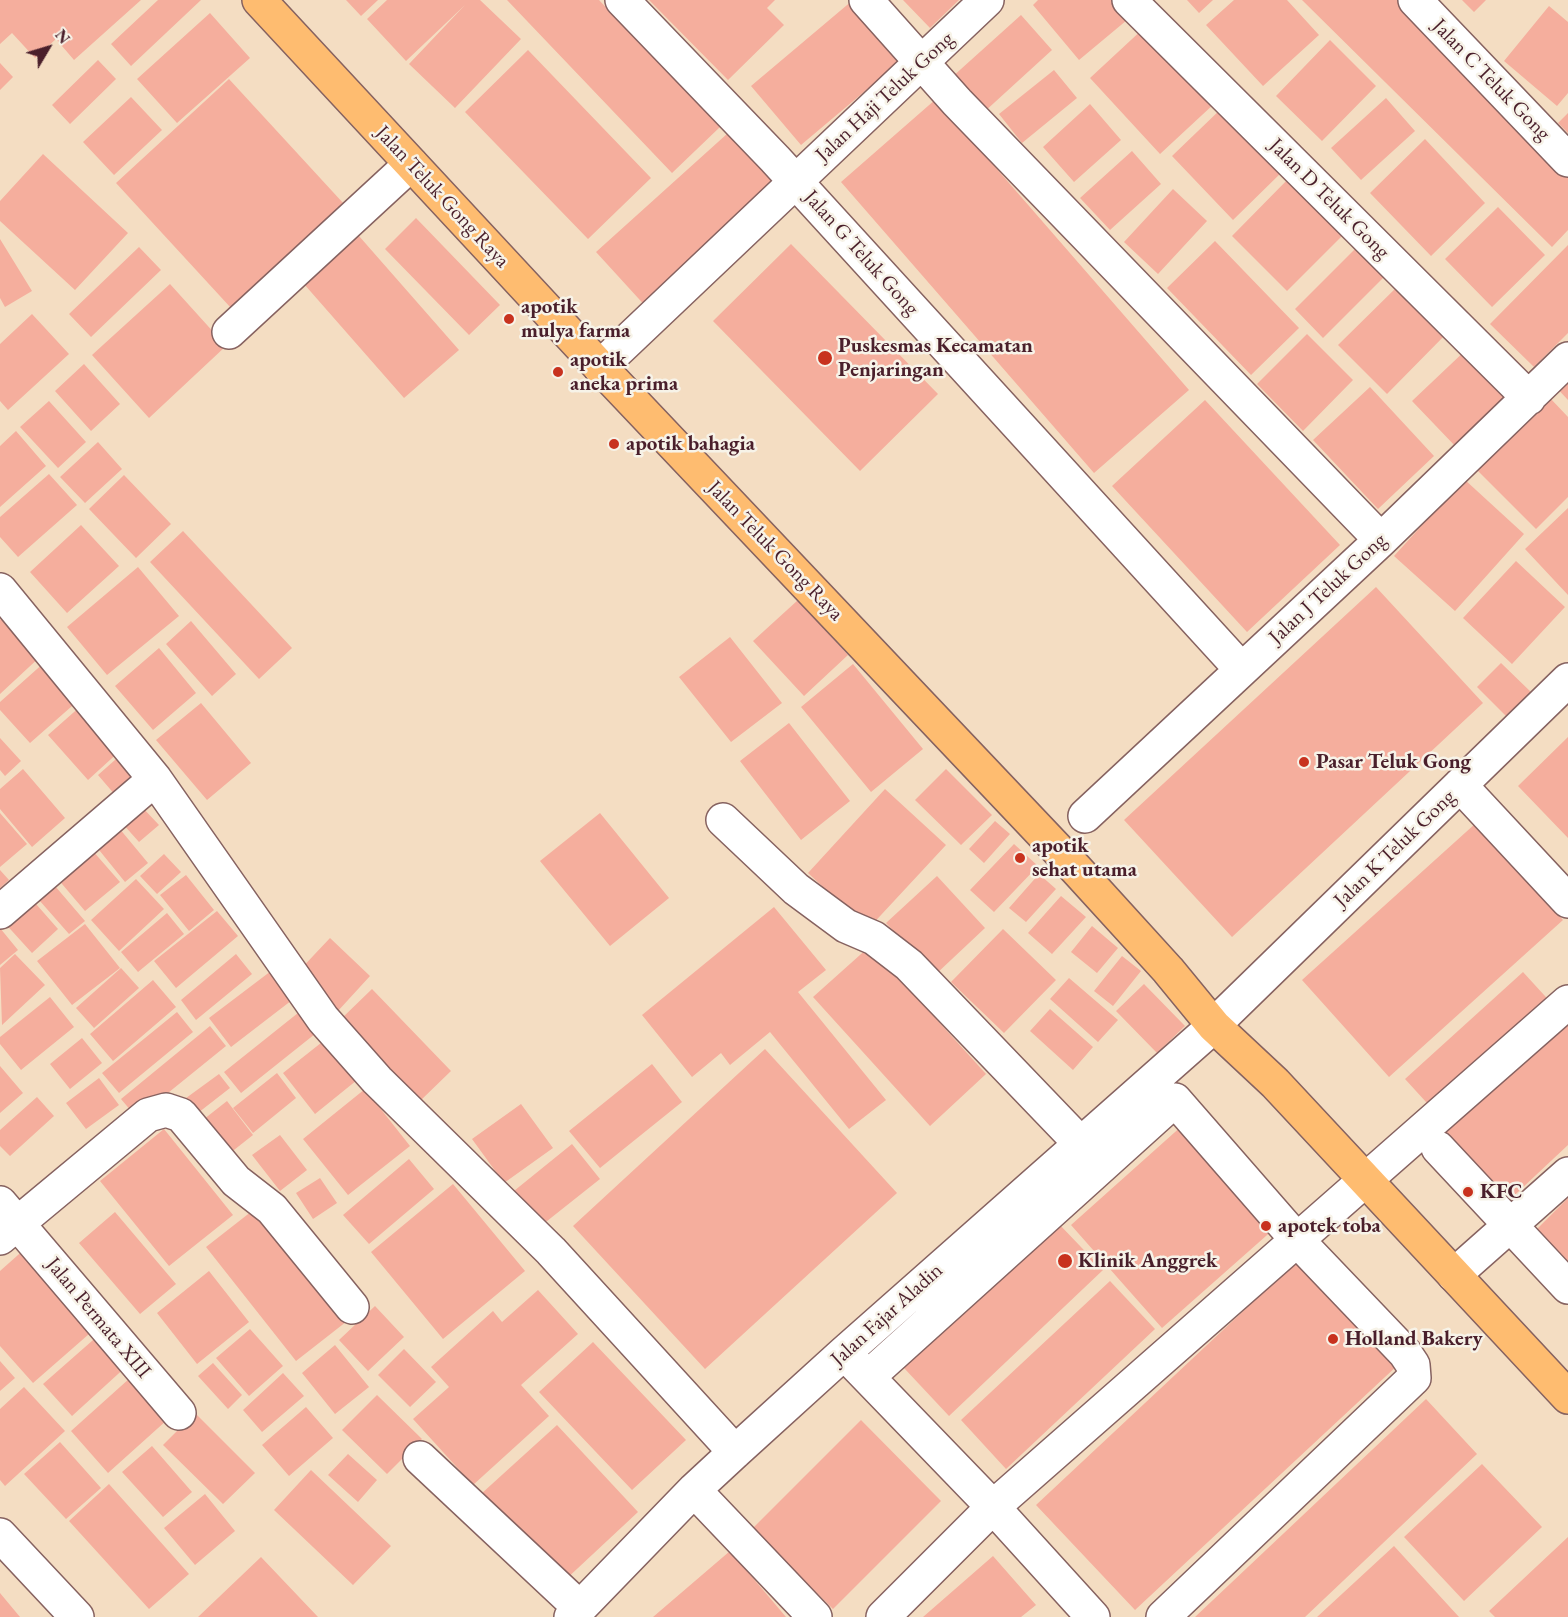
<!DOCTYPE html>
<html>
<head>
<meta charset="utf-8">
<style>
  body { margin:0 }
  #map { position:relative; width:1568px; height:1617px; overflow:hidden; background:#f4ddc2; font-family:"EB Garamond",serif }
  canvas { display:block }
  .north { position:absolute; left:18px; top:18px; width:60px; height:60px; -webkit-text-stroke:4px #f7f3e8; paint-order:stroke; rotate:52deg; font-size:16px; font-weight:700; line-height:24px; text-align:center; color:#4a1f2b }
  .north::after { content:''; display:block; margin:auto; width:21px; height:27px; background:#4a1f2b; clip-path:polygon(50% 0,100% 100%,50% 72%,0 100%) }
</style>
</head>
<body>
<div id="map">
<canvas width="1568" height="1617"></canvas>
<div class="north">N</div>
</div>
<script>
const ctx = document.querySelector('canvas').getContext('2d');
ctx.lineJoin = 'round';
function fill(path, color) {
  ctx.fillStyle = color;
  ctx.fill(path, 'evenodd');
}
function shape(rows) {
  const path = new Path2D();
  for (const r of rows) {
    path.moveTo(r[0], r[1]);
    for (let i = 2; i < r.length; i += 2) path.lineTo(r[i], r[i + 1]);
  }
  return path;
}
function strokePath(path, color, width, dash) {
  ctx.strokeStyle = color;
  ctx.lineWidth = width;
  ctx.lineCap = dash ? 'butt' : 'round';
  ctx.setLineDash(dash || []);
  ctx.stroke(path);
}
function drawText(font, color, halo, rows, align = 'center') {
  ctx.font = font + ' "EB Garamond",serif';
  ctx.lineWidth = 5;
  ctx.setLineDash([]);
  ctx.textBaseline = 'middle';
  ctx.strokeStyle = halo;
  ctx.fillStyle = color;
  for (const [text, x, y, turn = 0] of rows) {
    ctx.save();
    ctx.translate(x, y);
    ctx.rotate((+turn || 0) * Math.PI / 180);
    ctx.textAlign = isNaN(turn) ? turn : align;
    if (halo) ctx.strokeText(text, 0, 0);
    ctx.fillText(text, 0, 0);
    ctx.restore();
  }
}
fill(shape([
  [0,0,141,0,74,60,56,39,35,58,12,33,0,44],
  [158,0,201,0,131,66,111,44],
  [346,0,378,0,361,16],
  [387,0,480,0,521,39,455,108,409,64,465,5,406,61,367,19],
  [507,0,599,0,720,127,672,173],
  [649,0,775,0,767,8,784,25,728,80],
  [853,0,903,59,801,145,751,86],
  [903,0,959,0,930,28],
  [1038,0,1121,0,1133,15,1079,60,1033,5],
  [1187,0,1213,0,1199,13],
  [1234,0,1287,0,1319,35,1263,86,1206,25],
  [1302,0,1399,0,1568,168,1568,230,1552,247],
  [1462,0,1486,0,1474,12],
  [1549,6,1568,22,1568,93,1557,106,1504,61],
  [210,13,250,58,177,123,137,79],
  [1021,15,1052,50,983,113,951,78],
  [1145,27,1215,103,1160,154,1090,78],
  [1330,40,1376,86,1322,141,1276,96],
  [528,50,651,178,588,239,465,112],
  [98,60,116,79,70,124,52,105],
  [0,63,13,77,0,90],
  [1054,70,1077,98,1022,143,999,114],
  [229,79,344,204,231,308,116,183],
  [131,97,162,130,114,175,83,142],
  [1386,98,1415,131,1361,180,1331,148],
  [936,99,1189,390,1094,473,841,182],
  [1090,104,1121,140,1074,182,1043,147],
  [1223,107,1284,170,1233,220,1172,156],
  [1568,113,1568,133,1558,123],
  [728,133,781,191,649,310,596,252],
  [1425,139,1485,203,1431,256,1370,193],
  [1132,151,1161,184,1110,230,1080,198],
  [43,154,128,233,75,290,0,221,0,201],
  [1293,174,1348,230,1287,291,1232,236],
  [1173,189,1207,221,1158,274,1124,242],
  [1498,207,1545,255,1492,307,1445,259],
  [416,218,500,305,469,335,385,249],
  [359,236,459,350,404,398,304,284],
  [1366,238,1394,267,1323,338,1295,309],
  [0,239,32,291,5,307,0,298],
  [1215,241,1299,328,1251,375,1167,288],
  [791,244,938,394,860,471,713,321],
  [1568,245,1568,333,1534,367,1490,324],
  [139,247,161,270,91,337,69,314],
  [1403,281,1451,329,1387,394,1338,345],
  [170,284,226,346,149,418,92,355],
  [32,314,69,354,8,410,0,401,0,344],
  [1307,334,1353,380,1303,431,1257,384],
  [1469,347,1513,393,1457,448,1412,401],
  [84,364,120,404,91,431,55,391],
  [1568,370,1568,400,1553,384],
  [1370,387,1434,456,1378,509,1313,440],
  [1550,398,1568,417,1568,497,1536,529,1477,470],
  [1205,400,1340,545,1247,632,1112,486],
  [49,401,86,442,58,468,20,427],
  [16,431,46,466,0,507,0,446],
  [98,442,122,469,85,503,60,477],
  [49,474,77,505,18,557,0,537,0,517],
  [124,475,171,524,136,558,89,509],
  [1464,479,1524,534,1455,611,1394,556],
  [1568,508,1568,595,1525,549],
  [81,525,119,566,67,613,30,572],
  [183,531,292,648,259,679,150,562],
  [1516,561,1565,607,1512,664,1463,618],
  [138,567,179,616,107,675,67,627],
  [1376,587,1483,703,1232,937,1124,820],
  [798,600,848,655,804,696,753,641],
  [6,615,43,654,0,694,0,620],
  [191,621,236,674,212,696,166,644],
  [730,637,782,703,731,742,679,677],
  [159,648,196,693,153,730,115,686],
  [46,661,80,699,30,743,0,710,0,702],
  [1501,663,1533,694,1509,719,1477,687],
  [853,664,923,749,871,792,801,707],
  [201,703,251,763,207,800,156,740],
  [82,705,122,749,88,780,48,735],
  [789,723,850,801,801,840,740,761],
  [1568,737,1568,838,1518,786],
  [0,738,21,761,5,776,0,770],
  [124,752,148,780,122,803,98,775],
  [23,769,65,818,32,847,0,809,0,789],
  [946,769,992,815,961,845,915,800],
  [885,789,946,845,868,929,808,873],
  [141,806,159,825,139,842,122,823],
  [0,813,27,844,0,867],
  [600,813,669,898,610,946,540,861],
  [995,821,1010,834,984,863,969,849],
  [114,822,148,863,125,882,91,840],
  [1476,823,1563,920,1389,1077,1302,980],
  [85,842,120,882,85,911,51,871],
  [1014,844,1038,866,994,912,970,890],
  [164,854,181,872,157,894,140,876],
  [0,870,9,880,0,888],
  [1039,874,1056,889,1026,922,1009,908],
  [186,875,214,910,189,931,160,895],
  [937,876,985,928,935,975,886,923],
  [49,879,85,921,69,934,32,892],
  [136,879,164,909,119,951,91,920],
  [29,896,58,929,32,953,2,920],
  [1061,896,1086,917,1052,954,1028,933],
  [774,907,826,970,798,992,886,1100,849,1129,770,1032,730,1065,721,1053,692,1077,642,1015],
  [217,911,238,936,176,988,154,961],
  [167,913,184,934,138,972,121,952],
  [85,924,120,968,72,1005,37,961],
  [1092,926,1118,948,1097,973,1071,952],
  [0,928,18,950,0,965],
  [1003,929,1056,980,1004,1033,951,982],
  [330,938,370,976,337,1012,297,973],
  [870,946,986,1074,930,1126,813,997],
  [15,954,45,985,2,1025,0,968],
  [236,954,252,974,196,1020,181,1000],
  [1122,956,1141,971,1113,1006,1094,991],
  [121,968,139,988,94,1028,76,1008],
  [275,968,296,997,231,1047,209,1018],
  [1523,972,1555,1007,1437,1114,1405,1079],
  [1069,978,1118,1020,1098,1042,1050,999],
  [153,980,176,1007,113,1061,90,1034],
  [1144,984,1185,1026,1157,1053,1116,1011],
  [372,989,451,1071,420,1101,340,1020],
  [50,997,74,1027,21,1070,0,1044,0,1037],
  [308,1005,325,1026,241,1093,224,1072],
  [1050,1009,1093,1047,1073,1070,1030,1031],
  [177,1012,193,1032,119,1093,102,1073],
  [1568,1014,1568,1145,1503,1206,1438,1135],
  [210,1026,226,1046,137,1118,121,1099],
  [331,1035,362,1076,315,1114,283,1073],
  [82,1038,102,1063,70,1089,50,1064],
  [765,1049,897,1193,705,1369,573,1226],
  [652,1064,682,1102,600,1168,569,1131],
  [0,1066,23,1093,0,1113],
  [277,1073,296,1098,253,1133,233,1108],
  [219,1074,230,1088,194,1116,182,1101],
  [99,1078,119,1105,86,1129,66,1103],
  [365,1089,410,1146,348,1195,303,1139],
  [37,1097,54,1116,10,1156,0,1146,0,1130],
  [227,1101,253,1135,220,1161,194,1127],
  [521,1104,553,1148,504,1183,472,1139],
  [1184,1124,1275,1228,1162,1328,1071,1225],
  [164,1129,233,1215,169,1266,100,1181],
  [280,1135,307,1170,280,1191,252,1155],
  [572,1144,600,1179,537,1229,509,1195],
  [409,1159,434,1189,369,1244,343,1215],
  [320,1178,337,1203,313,1219,296,1193],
  [453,1184,525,1271,443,1339,371,1252],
  [1568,1198,1568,1274,1530,1236],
  [261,1204,351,1318,296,1361,206,1247],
  [115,1212,176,1284,140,1314,79,1243],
  [1058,1223,1103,1270,949,1416,904,1368],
  [27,1247,97,1327,33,1383,0,1346,0,1271],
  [1300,1258,1399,1364,1135,1610,1036,1505],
  [209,1271,249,1322,197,1364,157,1313],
  [1110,1281,1155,1329,1006,1469,961,1420],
  [538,1290,578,1334,521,1385,549,1416,473,1485,413,1419,449,1387,431,1367,493,1311,502,1322],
  [375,1306,404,1337,368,1371,339,1340],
  [250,1329,283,1366,249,1396,216,1358],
  [101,1333,129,1364,72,1416,43,1384],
  [593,1342,686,1440,632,1490,539,1392],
  [335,1345,369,1387,335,1414,302,1373],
  [404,1349,436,1382,410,1407,378,1375],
  [0,1361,15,1378,0,1391],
  [213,1363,242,1395,228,1409,198,1376],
  [283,1373,304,1396,262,1432,243,1410],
  [130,1378,167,1420,108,1473,71,1431],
  [24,1387,65,1431,5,1486,0,1480,0,1409],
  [377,1395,422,1439,387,1474,342,1430],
  [1426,1399,1477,1454,1305,1617,1195,1617],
  [306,1407,333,1438,289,1476,262,1445],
  [195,1413,255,1473,223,1504,163,1445],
  [861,1420,941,1501,833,1609,752,1529],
  [557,1425,638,1512,563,1582,481,1494],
  [60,1442,101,1488,66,1519,24,1474],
  [152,1446,192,1492,163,1517,122,1472],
  [348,1454,377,1480,358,1502,328,1475],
  [1482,1464,1542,1527,1464,1601,1404,1537],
  [311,1470,391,1546,353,1585,274,1510],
  [109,1484,189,1574,149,1609,69,1521],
  [205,1494,235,1531,195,1565,164,1528],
  [1568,1537,1568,1617,1495,1617,1489,1611],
  [1394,1546,1459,1617,1317,1617],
  [730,1551,786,1617,653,1617],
  [993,1556,1036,1605,1021,1617,923,1617],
  [261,1557,318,1617,198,1617],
  [0,1593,20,1617,0,1617]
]), '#f5ae9d');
const minor = shape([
  [622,0,775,159,1241,669],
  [866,0,957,102,1381,540],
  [1129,0,1529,398],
  [1415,0,1568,160],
  [229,332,411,164],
  [600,367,987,0],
  [0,590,155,779,323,1019,377,1080,551,1251,735,1452],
  [1460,785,1568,901],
  [1085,816,1381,540,1568,359],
  [723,820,796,889,846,926,874,938,909,965,1080,1143],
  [0,912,155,779],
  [1222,1017,1568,680],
  [1438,1148,1568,1287],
  [0,1203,179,1413],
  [0,1238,148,1115,166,1110,181,1115,236,1181,272,1209,352,1307],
  [1454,1275,1568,1174],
  [852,1361,993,1507,1093,1617],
  [868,1377,1175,1100,1298,1241,1405,1353,1413,1365,1414,1378,1163,1617],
  [420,1458,580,1608],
  [694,1490,815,1617],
  [0,1535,77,1617],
  [571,1617,694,1490,735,1452,844,1353,1214,1026],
  [883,1617,993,1507,1568,1002]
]);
const major = shape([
  [259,0,600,367,1076,869,1168,970,1214,1026,1275,1083,1568,1397]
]);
strokePath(minor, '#866260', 36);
strokePath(major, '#866260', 36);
strokePath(minor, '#fff', 33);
strokePath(major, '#febc70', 33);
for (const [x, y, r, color] of [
  [509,319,6,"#c8321e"],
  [825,358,8,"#c8321e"],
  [558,372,6,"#c8321e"],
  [614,444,6,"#c8321e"],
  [1304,762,6,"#c8321e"],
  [1020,858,6,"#c8321e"],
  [1468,1192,6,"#c8321e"],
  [1266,1226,6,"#c8321e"],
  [1065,1261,8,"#c8321e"],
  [1333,1339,6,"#c8321e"]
]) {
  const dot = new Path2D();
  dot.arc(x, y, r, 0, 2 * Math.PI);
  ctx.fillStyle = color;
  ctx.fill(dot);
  strokePath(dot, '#f7f3e8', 2);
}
drawText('21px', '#4a1f2b', '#f7f3e8', [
  ["Jalan C Teluk Gong",1491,80,46],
  ["Jalan Haji Teluk Gong",885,97,-43],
  ["Jalan Teluk Gong Raya",442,197,47],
  ["Jalan D Teluk Gong",1329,199,45],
  ["Jalan G Teluk Gong",861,253,48],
  ["Jalan Teluk Gong Raya",775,551,46],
  ["Jalan J Teluk Gong",1328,589,-43],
  ["Jalan K Teluk Gong",1395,849,-44],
  ["Jalan Fajar Aladin",887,1315,-42],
  ["Jalan Permata XIII",98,1318,50]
]);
drawText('bold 21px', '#4a1f2b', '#f7f3e8', [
  ["apotik",521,307],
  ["mulya farma",521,331],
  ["Puskesmas Kecamatan",838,346],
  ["Penjaringan",838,370],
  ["apotik",570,360],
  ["aneka prima",570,384],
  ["apotik bahagia",626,444],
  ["Pasar Teluk Gong",1316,762],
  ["apotik",1032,846],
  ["sehat utama",1032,870],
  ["KFC",1480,1192],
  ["apotek toba",1278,1226],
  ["Klinik Anggrek",1078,1261],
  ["Holland Bakery",1345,1339]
], 'left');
</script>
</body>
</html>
